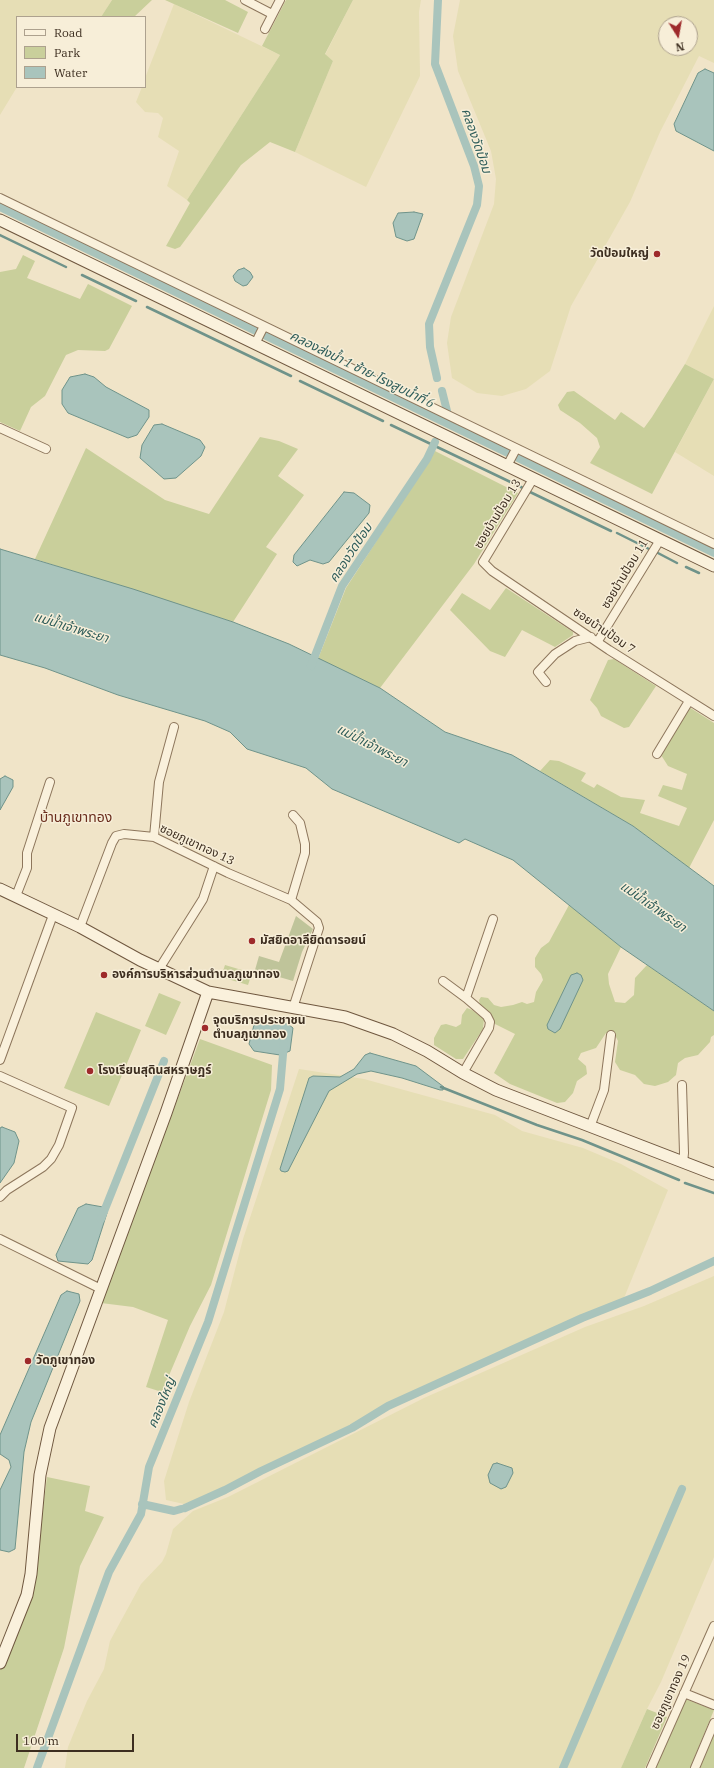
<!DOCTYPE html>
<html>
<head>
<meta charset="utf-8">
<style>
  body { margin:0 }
  #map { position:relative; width:714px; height:1768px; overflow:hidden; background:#f0e4c8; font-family:"IBM Plex Serif",serif }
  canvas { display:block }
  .legend { position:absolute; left:16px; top:16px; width:130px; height:72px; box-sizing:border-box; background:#f7eed8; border:1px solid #ada18e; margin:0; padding:5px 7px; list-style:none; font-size:12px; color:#3d2e20 }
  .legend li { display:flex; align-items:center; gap:8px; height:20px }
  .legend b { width:20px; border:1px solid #ada18e }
  .north { position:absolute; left:658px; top:16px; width:40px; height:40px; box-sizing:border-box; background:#f7eed8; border:1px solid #ada18e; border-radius:50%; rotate:169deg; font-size:11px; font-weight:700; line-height:16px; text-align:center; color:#3d2e20 }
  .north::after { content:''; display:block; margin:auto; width:14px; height:18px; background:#9e2a2b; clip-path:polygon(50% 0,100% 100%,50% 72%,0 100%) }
  .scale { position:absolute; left:16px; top:1734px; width:118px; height:18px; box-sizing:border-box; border:2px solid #3d2e20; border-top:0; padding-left:5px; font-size:12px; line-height:14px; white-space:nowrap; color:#3d2e20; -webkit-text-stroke:3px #f7eed8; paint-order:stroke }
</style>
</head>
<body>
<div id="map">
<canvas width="714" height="1768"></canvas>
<ul class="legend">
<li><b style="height:5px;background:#faf1dc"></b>Road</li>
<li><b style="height:11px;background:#c9cf9b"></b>Park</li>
<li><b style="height:11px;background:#a9c4bc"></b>Water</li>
</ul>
<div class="north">N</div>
<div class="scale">100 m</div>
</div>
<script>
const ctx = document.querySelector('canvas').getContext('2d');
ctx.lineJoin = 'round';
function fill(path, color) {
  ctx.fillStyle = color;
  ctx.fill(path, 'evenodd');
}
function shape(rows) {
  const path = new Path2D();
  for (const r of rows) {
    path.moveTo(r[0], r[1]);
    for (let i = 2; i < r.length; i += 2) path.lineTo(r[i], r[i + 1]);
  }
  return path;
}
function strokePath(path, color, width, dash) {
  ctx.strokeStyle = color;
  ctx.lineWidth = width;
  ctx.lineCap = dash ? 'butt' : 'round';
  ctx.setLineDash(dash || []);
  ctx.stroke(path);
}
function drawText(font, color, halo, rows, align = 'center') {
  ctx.font = font + ' "IBM Plex Serif","Noto Sans Thai",serif';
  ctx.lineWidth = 3;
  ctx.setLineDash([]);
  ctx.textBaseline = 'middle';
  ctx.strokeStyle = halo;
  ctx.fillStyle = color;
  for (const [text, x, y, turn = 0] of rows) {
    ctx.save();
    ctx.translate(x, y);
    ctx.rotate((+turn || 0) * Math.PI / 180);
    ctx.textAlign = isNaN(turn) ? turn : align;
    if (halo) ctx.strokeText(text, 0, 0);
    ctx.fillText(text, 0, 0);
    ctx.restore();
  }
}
fill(shape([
  [0,0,112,0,101,17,17,17,17,87,0,115],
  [353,0,421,0,419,12,420,76,366,187,295,152,333,61,325,55],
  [460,0,714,0,714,63,699,56,660,132,630,202,571,306,550,371,526,389,502,396,477,393,452,378,447,343,451,317,494,204,496,179,491,151,458,71,453,36],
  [666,24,690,24,690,48,666,48],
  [174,4,280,55,187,200,167,186,179,151,158,137,163,118,158,113,145,112,136,102,142,87,145,87,145,78],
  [714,306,714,476,675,452,714,379,685,364],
  [299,1069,364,1079,495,1115,522,1131,583,1148,621,1164,668,1190,624,1298,398,1398,329,1438,220,1491,184,1504,166,1500,164,1481,189,1402,224,1312,243,1239],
  [714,1276,714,1557,661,1682,647,1709,621,1768,65,1768,68,1747,87,1701,104,1669,110,1641,141,1584,162,1562,166,1554,173,1529,193,1511,228,1497,424,1398,585,1327,644,1306]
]), '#e6deb5');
fill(shape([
  [112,0,152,0,134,17,101,17],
  [165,0,225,0,248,12,238,33],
  [286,0,353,0,325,54,333,61,295,152,270,142,241,165,180,247,175,249,166,246,190,203,187,200,280,55,262,46],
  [23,255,35,261,27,278,80,299,88,284,132,306,109,349,105,351,78,350,66,355,45,396,31,407,20,431,0,422,0,272,16,269],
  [685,364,714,379,652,494,590,463,600,447,597,438,580,423,560,410,558,405,567,392,574,391,615,420,621,412,644,428,652,417],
  [260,437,279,441,298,449,278,476,304,495,266,547,277,554,233,622,35,559,86,448,165,500,209,514],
  [435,451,518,493,474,564,380,688,318,659,346,588],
  [506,588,573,632,573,635,555,647,522,630,505,657,490,651,450,610,462,593,490,610],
  [614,659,656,686,629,727,624,728,601,716,597,708,590,700,608,660],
  [689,707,714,723,714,820,689,868,633,826,540,771,550,760,559,761,586,773,581,781,594,788,597,784,621,797,645,800,640,813,679,826,687,808,658,796,663,785,682,790,687,774,668,766,661,755],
  [569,905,621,947,608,974,609,984,615,1002,625,1003,634,995,635,978,647,965,714,1011,714,1035,711,1037,710,1042,698,1055,685,1058,678,1063,676,1075,668,1082,655,1086,644,1084,635,1075,620,1070,615,1062,618,1041,615,1035,606,1033,596,1048,581,1053,578,1059,586,1066,587,1074,577,1081,573,1093,565,1102,557,1103,510,1084,494,1073,515,1034,495,1024,491,1016,480,1005,479,1000,481,997,488,998,494,1005,501,1007,513,1005,522,1002,527,1004,534,1002,536,992,543,980,541,974,535,967,535,958,541,948,549,942],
  [225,965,252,973,248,985,221,977],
  [159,993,181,1002,166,1035,145,1026],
  [467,1008,472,1010,484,1019,483,1029,463,1059,456,1059,434,1045,434,1038,441,1025,446,1024,456,1027,461,1024,462,1015],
  [96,1012,141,1030,109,1106,64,1088],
  [200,1039,272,1065,271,1090,211,1285,190,1326,162,1392,146,1387,168,1320,133,1307,101,1303],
  [47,1477,90,1486,85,1511,104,1517,80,1566,64,1648,24,1768,0,1768,0,1670,27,1604,36,1562],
  [685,1699,714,1710,690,1768,655,1768],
  [647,1709,667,1717,645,1768,621,1768],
  [714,1733,714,1768,700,1768]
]), '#c9cf9b');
fill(shape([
  [296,916,313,929,302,952,293,981,255,970,259,956,279,962]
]), '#bfc49a');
const water = shape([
  [705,69,714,73,714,151,676,131,674,124,698,73,705,69],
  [414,212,423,214,414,239,407,241,396,237,393,223,398,213,414,212],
  [244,268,250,272,253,277,247,285,243,286,235,281,233,276,238,270,244,268],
  [85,374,94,377,106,387,149,410,149,417,137,435,128,438,68,413,62,404,62,390,70,377,85,374],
  [162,424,200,440,205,447,201,456,176,478,164,479,140,458,142,445,154,425,162,424],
  [344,492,354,493,370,505,369,513,329,562,323,564,310,560,297,566,293,562,294,555,344,492],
  [0,549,133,589,233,622,289,644,380,688,445,732,512,755,633,826,714,886,714,1011,621,947,513,860,465,839,459,843,332,789,306,768,247,749,230,732,205,721,118,695,45,668,0,655,0,549],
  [5,776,13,780,13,787,0,810,0,779,5,776],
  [577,973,581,975,583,980,560,1029,555,1033,548,1029,547,1025,571,975,577,973],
  [259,1021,288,1024,293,1028,290,1051,280,1055,254,1051,249,1044,254,1025,259,1021],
  [370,1053,416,1066,444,1087,443,1090,440,1090,402,1078,371,1071,357,1074,329,1091,288,1171,285,1172,281,1171,280,1169,309,1078,313,1076,340,1077,354,1069,365,1055,370,1053],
  [2,1127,15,1132,19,1141,14,1163,0,1183,0,1128,2,1127],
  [86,1204,103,1207,107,1213,92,1260,88,1264,58,1261,56,1255,78,1208,86,1204],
  [67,1291,79,1294,80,1301,31,1422,24,1452,15,1549,9,1552,0,1550,0,1490,11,1467,9,1460,0,1454,0,1435,61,1295,67,1291],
  [497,1463,512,1468,513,1473,506,1487,501,1489,490,1483,488,1475,493,1464,497,1463]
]);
fill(water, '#a9c4bc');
strokePath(water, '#6f938a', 1);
strokePath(shape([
  [0,235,66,267],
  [82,275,136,301],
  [147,307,291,376],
  [300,381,383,421],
  [391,425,523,488],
  [530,492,611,531],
  [617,533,651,550],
  [656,552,677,563],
  [686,567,699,573],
  [441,1087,537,1125,582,1140,679,1180],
  [685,1183,714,1193]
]), '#6f938a', 2.5);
strokePath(shape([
  [0,207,714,553],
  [437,378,430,347,429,324,477,205,479,186,474,166,435,64,438,0],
  [442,391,447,411],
  [311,666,342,586,427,459,435,442],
  [101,1219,164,1061],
  [142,1504,174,1511,181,1509],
  [185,1508,225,1490,261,1471,352,1428,388,1406,582,1318,650,1291,714,1261],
  [37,1768,109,1572,141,1514,149,1467,208,1322,280,1089,284,1043],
  [563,1768,682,1489]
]), '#a9c4bc', 8);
const street = shape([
  [245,0,272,14],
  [265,29,280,0],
  [0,198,714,544],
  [255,344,264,326],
  [0,428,46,449],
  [507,466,516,449],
  [533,479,483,562,492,571,609,650,714,716],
  [598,641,660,540],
  [546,682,538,672,555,654,575,641,591,637],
  [657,754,689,701],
  [293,815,300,823,305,844,305,853,291,900,317,922,319,928,293,1008],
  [154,837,159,782,174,727],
  [16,896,27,868,27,853,50,782],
  [80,927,112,843,116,836,124,834,154,837,228,873,291,900],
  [159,969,203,899,214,866],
  [443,981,466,998],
  [0,1060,53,915],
  [463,1073,489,1028,490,1022,487,1016,466,998,493,919],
  [0,1076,72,1108,59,1145,51,1159,43,1167,7,1190,0,1197],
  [682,1085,684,1153,683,1163],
  [590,1127,604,1090,611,1035],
  [0,1239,101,1289],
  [684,1693,714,1705],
  [651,1768,714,1626],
  [695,1768,714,1723]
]);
const secondary = shape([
  [0,220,714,566],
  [0,889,80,927,140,960,208,992,345,1017,393,1034,427,1051,463,1073,496,1090,714,1174],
  [0,1663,27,1595,31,1574,40,1475,50,1428,166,1113,208,992]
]);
strokePath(street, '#8d765c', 10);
strokePath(secondary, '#6f573f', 13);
strokePath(street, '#faf1dc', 8);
strokePath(secondary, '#faf1dc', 11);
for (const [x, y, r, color] of [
  [657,254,4,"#9e2a2b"],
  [252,941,4,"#9e2a2b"],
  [104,975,4,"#9e2a2b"],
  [205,1028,4,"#9e2a2b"],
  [90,1071,4,"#9e2a2b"],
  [28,1361,4,"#9e2a2b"]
]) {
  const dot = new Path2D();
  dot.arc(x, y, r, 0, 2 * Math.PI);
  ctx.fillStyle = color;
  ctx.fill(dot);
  strokePath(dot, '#f7eed8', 1.5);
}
drawText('bold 12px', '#3d2e20', '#f7eed8', [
  ["วัดป้อมใหญ่",649,254,"right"],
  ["มัสยิดอาลียิดดารอยน์",260,941],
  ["องค์การบริหารส่วนตำบลภูเขาทอง",112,975],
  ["จุดบริการประชาชน",213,1021],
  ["ตำบลภูเขาทอง",213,1035],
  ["โรงเรียนสุดินสหราษฎร์",98,1071],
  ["วัดภูเขาทอง",36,1361]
], 'left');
drawText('12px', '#3d2e20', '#f7eed8', [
  ["ซอยบ้านป้อม 13",498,514,-59],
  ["ซอยบ้านป้อม 11",625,574,-59],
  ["ซอยบ้านป้อม 7",604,631,34],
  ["ซอยภูเขาทอง 13",197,845,25],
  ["ซอยภูเขาทอง 19",671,1692,-66]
]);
drawText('italic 13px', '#2f5d5a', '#f7eed8', [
  ["คลองวัดป้อม",476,141,71],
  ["คลองส่งน้ำ 1 ซ้าย-โรงสูบน้ำที่ 6",362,370,26],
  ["คลองวัดป้อม",351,553,-57],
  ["แม่น้ำเจ้าพระยา",71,628,17],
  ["แม่น้ำเจ้าพระยา",372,746,27],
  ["แม่น้ำเจ้าพระยา",653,907,35],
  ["คลองใหญ่",162,1403,-68]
]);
drawText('14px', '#6b2e1e', '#f7eed8', [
  ["บ้านภูเขาทอง",76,818]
]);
</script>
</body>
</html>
